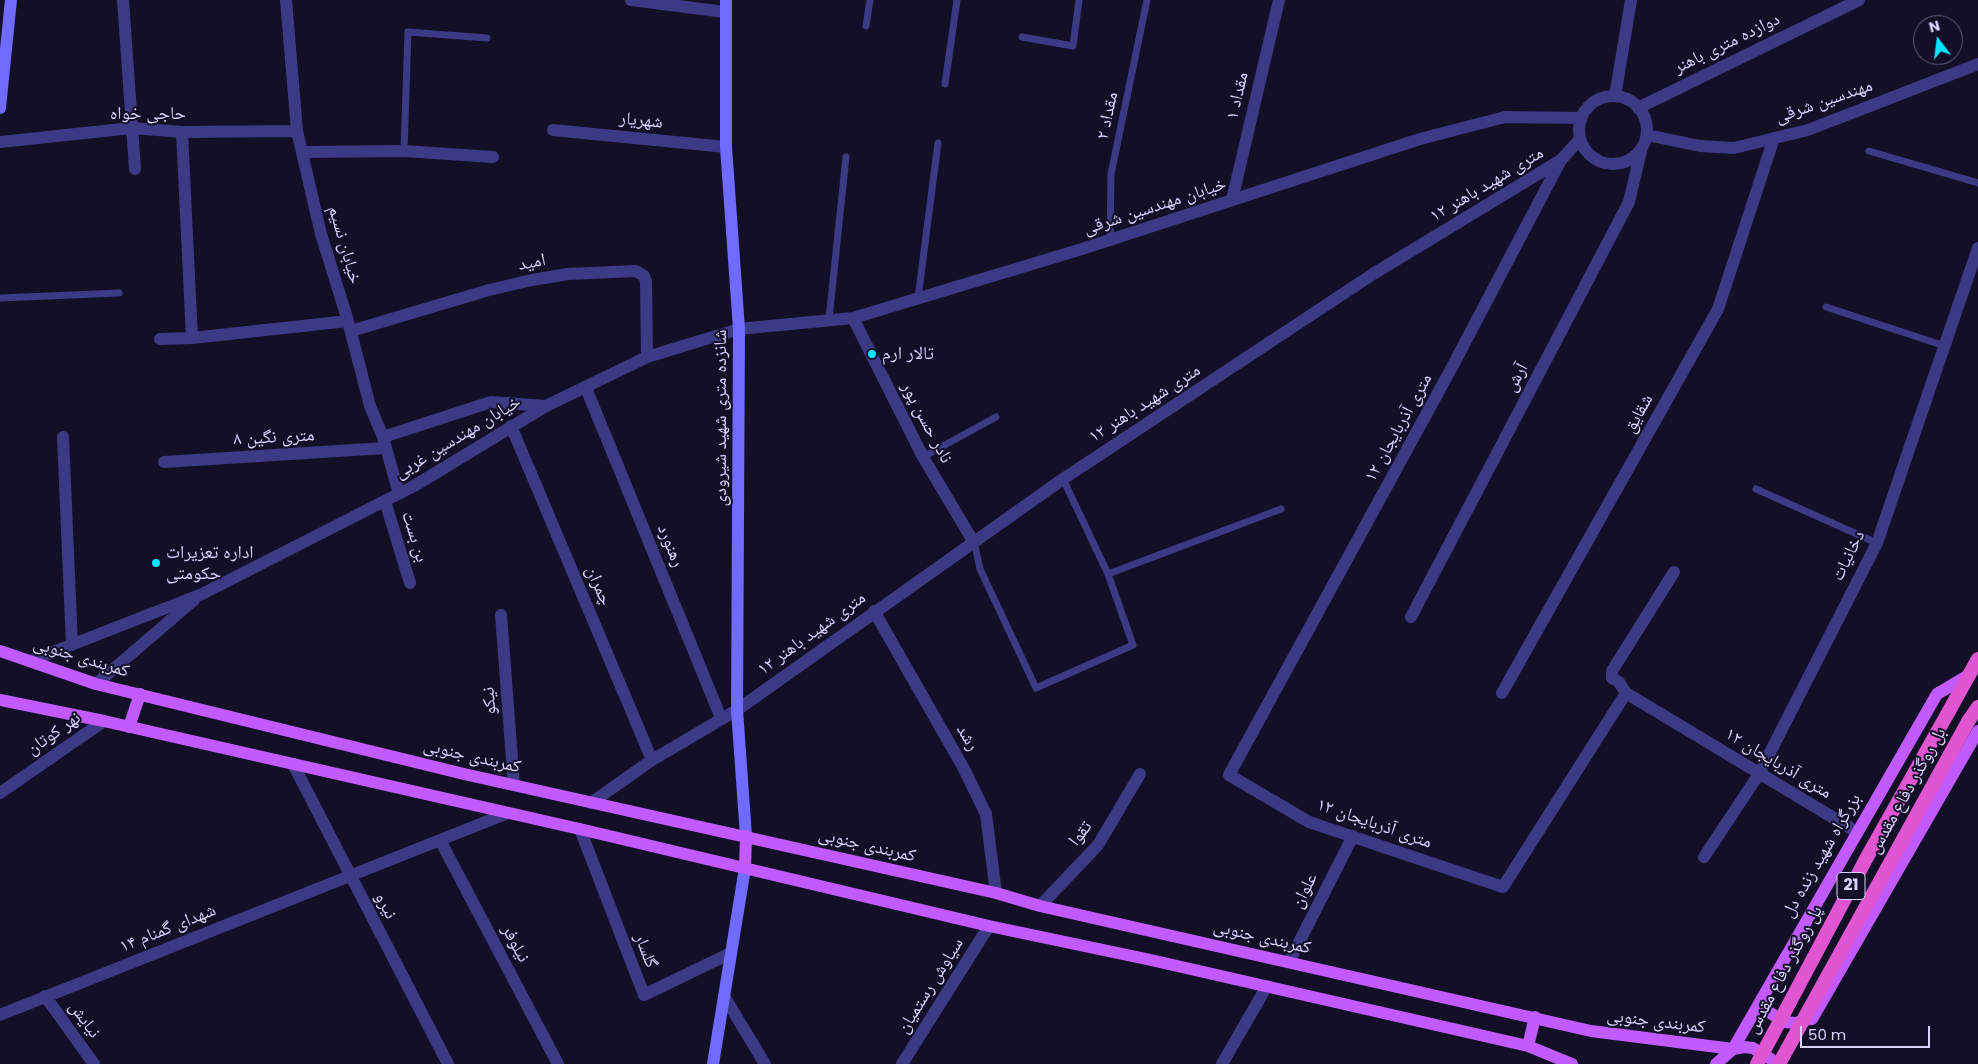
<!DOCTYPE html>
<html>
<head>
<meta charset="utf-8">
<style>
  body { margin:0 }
  #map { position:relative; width:1978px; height:1064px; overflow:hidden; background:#130f26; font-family:Poppins,sans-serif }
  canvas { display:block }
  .north { position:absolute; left:1913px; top:15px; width:50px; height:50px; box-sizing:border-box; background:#130f26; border:1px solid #625e7d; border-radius:50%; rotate:345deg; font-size:14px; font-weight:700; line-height:20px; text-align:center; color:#d9d4ff }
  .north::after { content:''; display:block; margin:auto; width:18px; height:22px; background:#00e5ff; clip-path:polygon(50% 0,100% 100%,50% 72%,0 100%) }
  .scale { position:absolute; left:1800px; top:1026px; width:130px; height:22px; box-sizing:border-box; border:2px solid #d9d4ff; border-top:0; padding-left:6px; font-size:15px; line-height:18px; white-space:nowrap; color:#d9d4ff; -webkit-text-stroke:4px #130f26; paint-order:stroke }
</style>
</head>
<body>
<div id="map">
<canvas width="1978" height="1064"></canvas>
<div class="north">N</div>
<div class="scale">50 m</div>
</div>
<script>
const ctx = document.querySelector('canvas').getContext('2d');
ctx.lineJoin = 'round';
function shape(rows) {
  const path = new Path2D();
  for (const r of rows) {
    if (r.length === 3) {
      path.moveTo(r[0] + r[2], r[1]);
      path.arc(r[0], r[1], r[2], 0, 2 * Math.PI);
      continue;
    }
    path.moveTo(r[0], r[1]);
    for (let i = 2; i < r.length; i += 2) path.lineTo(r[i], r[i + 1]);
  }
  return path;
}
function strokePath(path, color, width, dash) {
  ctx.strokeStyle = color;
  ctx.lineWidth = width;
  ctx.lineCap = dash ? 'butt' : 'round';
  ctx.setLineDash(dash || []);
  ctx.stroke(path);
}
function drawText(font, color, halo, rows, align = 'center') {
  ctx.font = font + ' Poppins,"Noto Naskh Arabic",sans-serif';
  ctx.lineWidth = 4;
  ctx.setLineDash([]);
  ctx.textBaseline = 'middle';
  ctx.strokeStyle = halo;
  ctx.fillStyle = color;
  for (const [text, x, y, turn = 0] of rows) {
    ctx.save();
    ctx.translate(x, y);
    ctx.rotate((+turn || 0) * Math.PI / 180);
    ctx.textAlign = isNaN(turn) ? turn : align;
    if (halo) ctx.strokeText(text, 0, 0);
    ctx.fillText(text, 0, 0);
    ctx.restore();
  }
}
strokePath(shape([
  [866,26,870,0],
  [1022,37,1073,46,1079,0],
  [945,84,957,0],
  [404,151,408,32,487,38],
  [1869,151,1978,183],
  [1110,240,1111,174,1147,0],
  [0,298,119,293],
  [918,298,938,143],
  [1826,307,1945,346],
  [829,319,846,157],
  [923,457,996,417],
  [1756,489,1877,543],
  [974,541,980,569,1036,688,1133,645,1108,574,1063,479],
  [1108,574,1281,509]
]), '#3d3a85', 7);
strokePath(shape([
  [123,0,135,169],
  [286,0,297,131,321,234,348,321,370,406,383,437,399,494],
  [631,0,725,12],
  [1615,96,1631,0],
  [1613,130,34],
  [1638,108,1859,0],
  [553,130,726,147],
  [182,132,192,338],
  [1647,135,1700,146,1734,148,1808,130,1978,64],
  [0,142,132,128,182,132,297,131],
  [302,152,404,151,493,157],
  [1561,160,1451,369,1229,775,1309,822,1503,887,1626,693,1857,832],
  [1232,200,1279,0],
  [853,318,923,457,973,541],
  [351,331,489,290,532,280,568,274,636,271,644,276,646,281,647,357],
  [160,339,192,338,348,321],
  [586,388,721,718],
  [511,426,652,760],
  [63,437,72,645],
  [383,437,491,402,546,406],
  [164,462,385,448],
  [385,501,410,583],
  [874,611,963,767,986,814,996,893],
  [501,615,514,785],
  [1411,617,1629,202,1641,151],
  [30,661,202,594,414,486,546,406,647,357,739,329,853,318,1082,249,1420,139,1505,117,1581,118],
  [96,684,194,600],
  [1502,693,1718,309,1774,138],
  [1626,693,1619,682,1612,678,1612,671,1674,572],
  [293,764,448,1064],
  [0,793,104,721],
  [591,803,652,760,737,710,1063,479,1373,274,1561,160,1580,139],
  [580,829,644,995,731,953],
  [440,840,558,1064],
  [1704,857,1759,774,1877,543,1978,248],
  [1040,906,1098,845,1140,774],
  [1289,962,1353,836],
  [45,996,94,1064],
  [724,996,765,1064],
  [0,1015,508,813],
  [902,1064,989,926],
  [1222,1064,1267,986]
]), '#3d3a85', 12);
strokePath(shape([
  [726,0,726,147,739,329,737,710,746,836],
  [0,108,11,0],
  [713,1064,745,868]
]), '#6f6bff', 12);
strokePath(shape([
  [0,651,96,684,464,774,996,893,1040,906,1591,1031,1733,1049,1744,1047,1753,1048,1771,1059,1774,1064],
  [0,700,104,721,584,830,989,926,1151,960,1528,1046,1572,1064],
  [129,727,140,694],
  [745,868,746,836],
  [1762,998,1764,1006,1769,1012,1784,1022,1796,1023,1809,1019],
  [1812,1019,1978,731],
  [1528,1046,1535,1017],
  [1716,1064,1733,1049,1937,694,1969,675]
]), '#c25bff', 12);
strokePath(shape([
  [1949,711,1978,659],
  [1969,720,1978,707]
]), '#e055d1', 14);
strokePath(shape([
  [1757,1064,1866,859,1949,711],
  [1779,1064,1969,720]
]), '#e055d1', 14);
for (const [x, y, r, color] of [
  [872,354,5,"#00e5ff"],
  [156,563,5,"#00e5ff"]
]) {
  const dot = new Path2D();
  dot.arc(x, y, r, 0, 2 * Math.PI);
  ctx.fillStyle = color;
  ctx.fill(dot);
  strokePath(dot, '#130f26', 2);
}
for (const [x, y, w] of [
  [1851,886,28]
]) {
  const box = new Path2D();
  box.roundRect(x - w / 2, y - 13.5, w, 27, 4);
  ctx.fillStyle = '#130f26';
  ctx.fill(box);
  strokePath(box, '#d9d4ff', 1);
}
drawText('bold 16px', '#d9d4ff', null, [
  ["21",1851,886]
]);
drawText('18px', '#d9d4ff', '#130f26', [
  ["دوازده متری باهنر",1727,44,-26],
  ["مقداد ۱",1238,96,-77],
  ["مهندسین شرقی",1824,102,-19],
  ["حاجی خواه",148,114],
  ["مقداد ۲",1108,116,-78],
  ["شهریار",641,121,6],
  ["۱۲ متری شهید باهنر",1487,185,-31],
  ["خیابان مهندسین شرقی",1155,207,-18],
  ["خیابان نسیم",344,245,74],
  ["امید",532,263,-11],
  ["آرش",1517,378,-62],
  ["۱۲ متری شهید باهنر",1145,404,-33],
  ["شقایق",1639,414,-61],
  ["شانزده متری شهید شیرودی",721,418,-90],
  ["نادر حسن پور",926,423,62],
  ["۱۲ متری آذربایجان",1399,428,-61],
  ["۸ متری نگین",274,438,-3],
  ["خیابان مهندسین غربی",458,438,-31],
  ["بن بست",414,537,73],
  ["رهنورد",670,546,68],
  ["دخانیات",1849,556,-64],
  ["چمران",598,586,67],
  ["۱۲ متری شهید باهنر",812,634,-36],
  ["کمربندی جنوبی",81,658,17],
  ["نیکو",490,701,-94],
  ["نهر کوتان",54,734,-35],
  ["رشد",967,738,60],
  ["کمربندی جنوبی",472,757,13],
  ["۱۲ متری آذربایجان",1778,764,31],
  ["بل روگذر دفاع مقدس",1908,791,-61],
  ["۱۲ متری آذربایجان",1374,824,19],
  ["تقوا",1081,834,-53],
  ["کمربندی جنوبی",867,846,13],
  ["بزرگراه شهید زنده دل",1822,856,-60],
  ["علوان",1305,891,-63],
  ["نیرو",385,906,63],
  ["۱۴ شهدای گمنام",168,929,-22],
  ["کمربندی جنوبی",1262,938,13],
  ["نیلوفر",515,944,62],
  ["گلسار",645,951,69],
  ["پل روگذر دفاع مقدس",1785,970,-62],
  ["سیاوش رستمیان",931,986,-58],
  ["نیایش",84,1020,54],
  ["کمربندی جنوبی",1656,1022,7]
]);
drawText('18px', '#d9d4ff', '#130f26', [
  ["تالار ارم",882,354],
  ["اداره تعزیرات",166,553],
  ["حکومتی",166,574]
], 'left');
</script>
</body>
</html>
